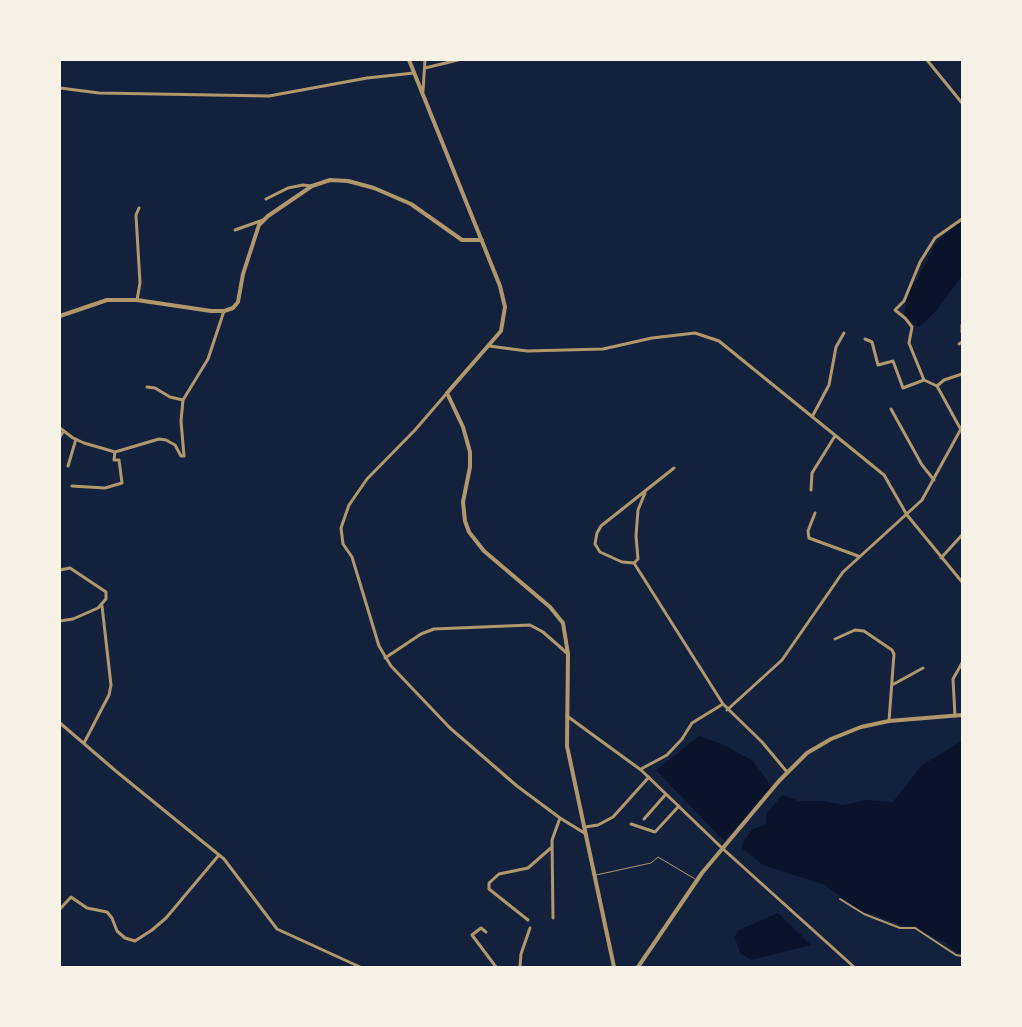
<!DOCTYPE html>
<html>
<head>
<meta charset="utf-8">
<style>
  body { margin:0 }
  #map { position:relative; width:1022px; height:1027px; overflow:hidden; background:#14213d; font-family:"Alegreya Sans",sans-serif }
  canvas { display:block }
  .frame { position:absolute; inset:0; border:61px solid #f6f1e7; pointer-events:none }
</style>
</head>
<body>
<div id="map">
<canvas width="1022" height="1027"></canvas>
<div class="frame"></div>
</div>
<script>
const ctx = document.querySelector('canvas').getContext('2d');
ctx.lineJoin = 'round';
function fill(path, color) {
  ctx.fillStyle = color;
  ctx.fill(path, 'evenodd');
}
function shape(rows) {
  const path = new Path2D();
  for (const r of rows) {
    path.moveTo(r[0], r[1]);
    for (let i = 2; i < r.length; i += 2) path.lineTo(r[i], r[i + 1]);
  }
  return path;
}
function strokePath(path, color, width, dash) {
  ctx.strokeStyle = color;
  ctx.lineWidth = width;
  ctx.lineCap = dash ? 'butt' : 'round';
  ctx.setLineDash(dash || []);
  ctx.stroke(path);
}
fill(shape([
  [962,222,962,276,935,312,919,327,917,326,904,316,908,292,917,280,936,242,956,224],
  [699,736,726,746,753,761,772,787,724,841,656,770],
  [962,741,962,951,958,954,946,943,922,932,916,925,904,926,855,908,825,885,763,865,742,848,743,842,752,830,766,824,767,813,782,795,799,801,824,801,843,805,866,800,893,802,922,765],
  [778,913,811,945,751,960,740,953,735,938,737,931]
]), '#0b132b');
strokePath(shape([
  [596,875,651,863,658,857,695,879]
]), '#b1986c', 1);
strokePath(shape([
  [840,899,864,914,900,928,915,928,956,955,962,956]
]), '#b1986c', 2);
strokePath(shape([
  [927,60,962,103],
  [425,68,458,60],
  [60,88,99,93,269,96,367,78,414,73],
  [423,91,425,60],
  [266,199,288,188,303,185,312,186],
  [235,230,263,220],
  [137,300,140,283,136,215,139,208],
  [962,325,962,332],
  [865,339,872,342,878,365,893,361,903,388,924,380],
  [959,344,962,342],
  [489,346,527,351,603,349,652,338,695,333,719,341,884,475,907,515,962,582],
  [937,386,944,380,962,374],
  [147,387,155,388,170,397,183,400],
  [447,393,415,430,367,479,349,505,341,528,343,544,352,557,379,646,391,666,450,728,517,786,560,818,586,834],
  [891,409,922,465,934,480],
  [812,417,829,385,836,347,844,333],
  [60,428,73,438,84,443,115,452,159,439,166,440,175,445,181,456,184,456,181,421,183,400,208,359,224,311],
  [960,428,937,386,924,380,909,343,912,327,905,318,895,310,904,301,920,262,935,238,962,219],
  [60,437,63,432],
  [68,466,76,439],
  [72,486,105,488,122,483,119,460,114,460,115,452],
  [811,490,812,473,835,436],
  [815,513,808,531,809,538,858,556],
  [941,558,962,535],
  [634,563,723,704,762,742,787,772],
  [634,563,622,562,600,552,595,544,597,533,601,526,674,468],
  [634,563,638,559,636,536,638,510,645,493],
  [60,570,70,568,106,592,106,599,98,608,73,619,60,621],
  [835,639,855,630,864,631,892,650,894,654,889,721],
  [385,658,421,634,434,629,530,625,543,632,568,654],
  [892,685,923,668],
  [727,710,782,660,843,572,922,500,962,427],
  [567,716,641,770,722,848,854,967],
  [955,716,953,679,962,663],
  [60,723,117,772,224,859,277,929,360,967],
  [84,743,109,695,111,685,102,606],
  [641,769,667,755,682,739,692,723,723,704],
  [644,819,666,794],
  [631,824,655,832,679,806],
  [585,827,598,825,613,817,649,777],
  [60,909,71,897,87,908,107,912,112,918,117,931,125,938,135,941,152,930,166,918,219,855],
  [553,918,552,840,560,818],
  [528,920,489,889,489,883,499,874,528,868,552,847],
  [486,932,481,928,472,935,496,967],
  [520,967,521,954,530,928]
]), '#b1986c', 3);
strokePath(shape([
  [409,60,500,286,505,307,501,331,447,393,463,427,470,452,470,467,463,502,465,521,469,532,484,551,550,607,563,623,568,654,567,746,614,967],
  [60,316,107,300,137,300,211,311,224,311,233,308,238,302,243,274,259,225,268,216,312,186,330,180,348,181,374,188,411,204,462,240,482,240],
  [638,967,702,873,779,781,807,753,831,739,861,727,889,721,962,715]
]), '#b1986c', 4);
</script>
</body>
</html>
